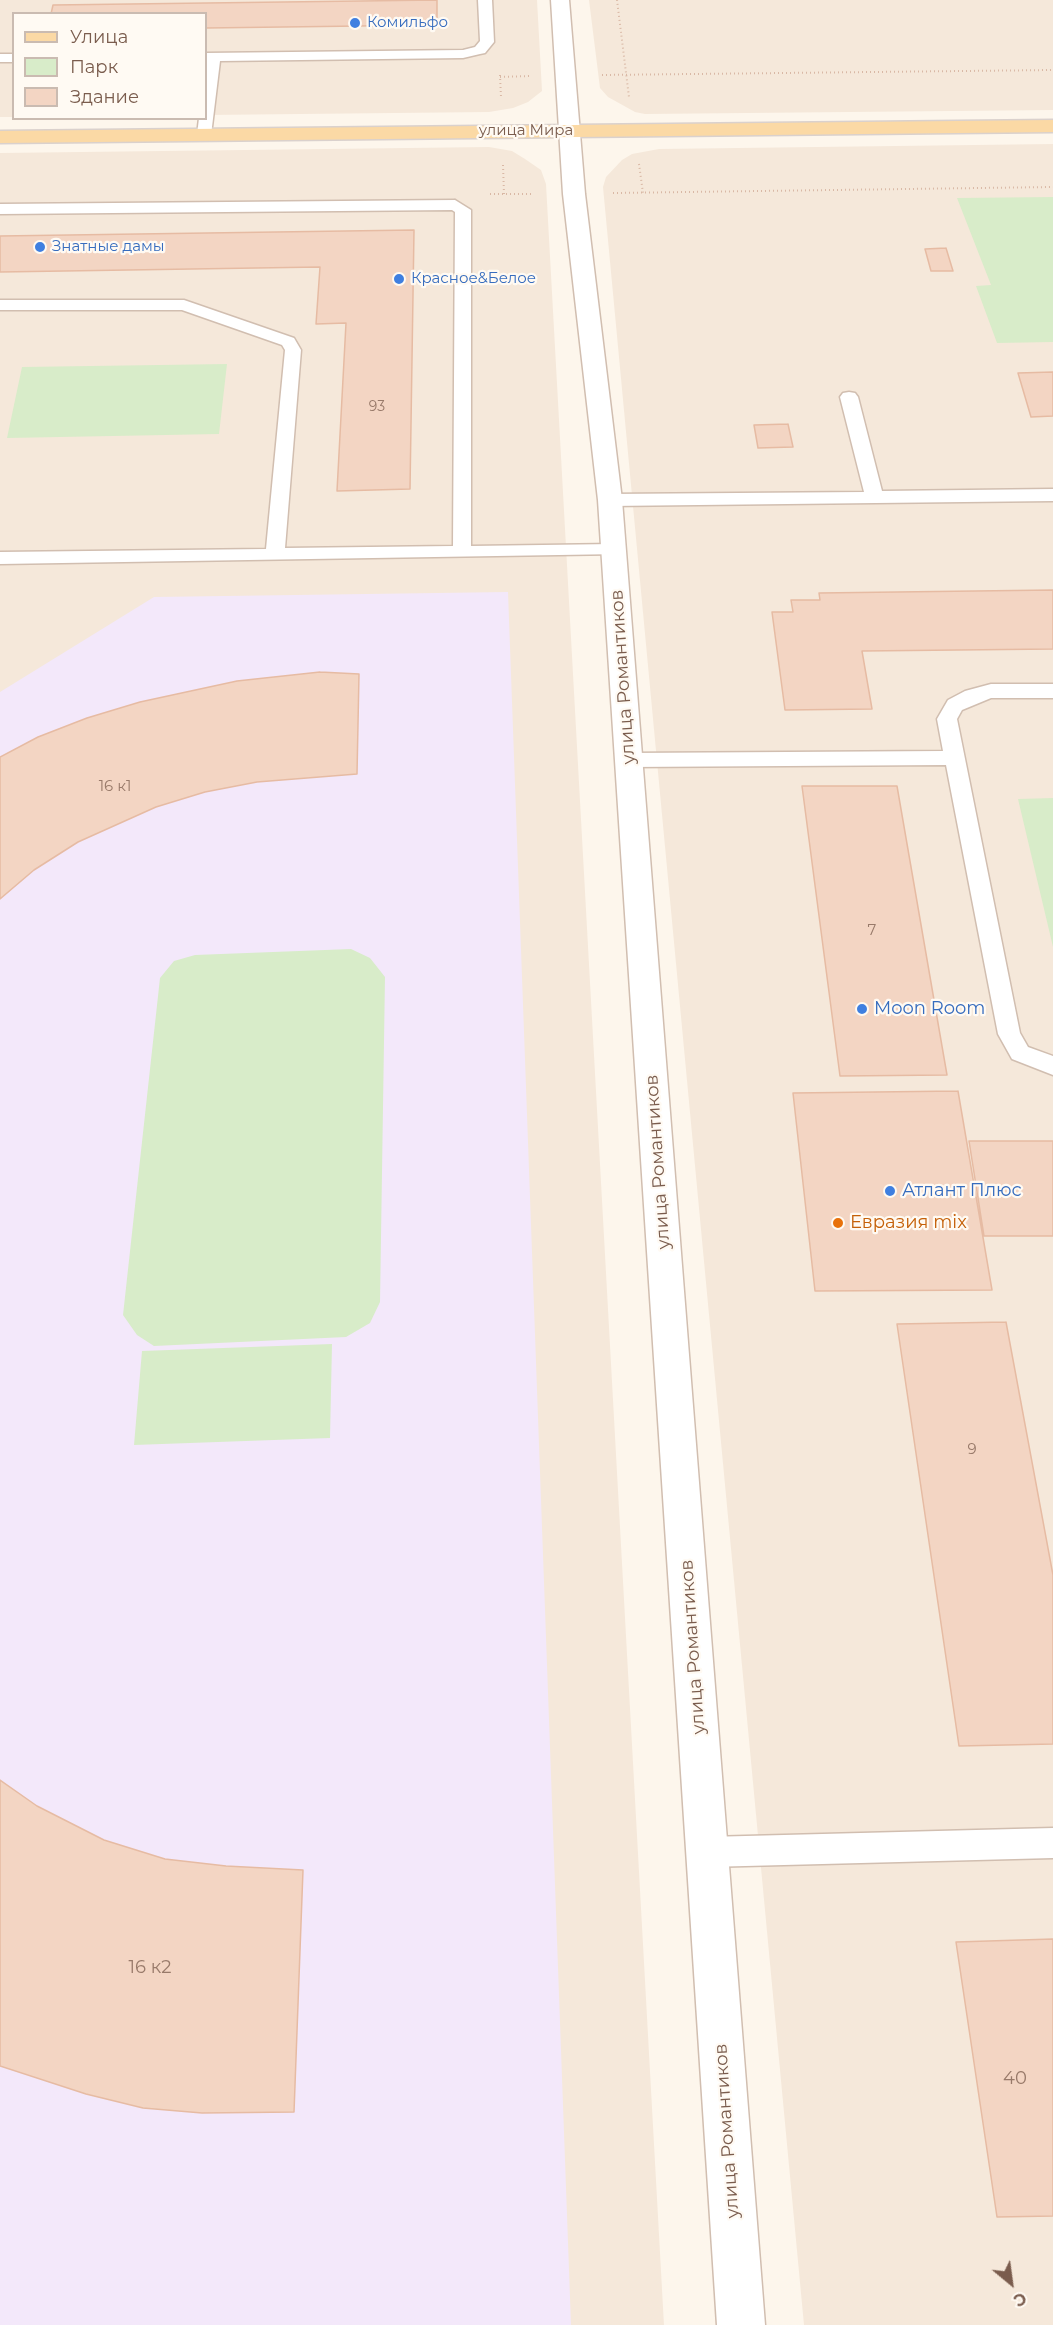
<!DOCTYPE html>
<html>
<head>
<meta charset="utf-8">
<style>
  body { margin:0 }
  #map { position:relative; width:1053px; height:2325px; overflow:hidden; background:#fdf6ec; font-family:Montserrat,sans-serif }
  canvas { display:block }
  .legend { position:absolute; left:12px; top:12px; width:195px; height:108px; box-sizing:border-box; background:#fffaf3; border:2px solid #cabbb1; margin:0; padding:8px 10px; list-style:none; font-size:18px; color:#7a5c4d }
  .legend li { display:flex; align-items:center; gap:12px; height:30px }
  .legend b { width:30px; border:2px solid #cabbb1 }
  .north { position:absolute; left:981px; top:2253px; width:60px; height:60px; -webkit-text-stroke:4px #fffaf3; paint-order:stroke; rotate:151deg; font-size:16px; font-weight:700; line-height:24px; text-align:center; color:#7a5c4d }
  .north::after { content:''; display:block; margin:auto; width:21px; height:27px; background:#7a5c4d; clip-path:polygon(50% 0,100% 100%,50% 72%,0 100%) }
</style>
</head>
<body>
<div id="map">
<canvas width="1053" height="2325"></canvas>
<ul class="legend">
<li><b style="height:8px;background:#fbd9a5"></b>Улица</li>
<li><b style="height:16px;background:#d8ecc9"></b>Парк</li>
<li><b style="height:16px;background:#f3d5c3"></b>Здание</li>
</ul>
<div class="north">С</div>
</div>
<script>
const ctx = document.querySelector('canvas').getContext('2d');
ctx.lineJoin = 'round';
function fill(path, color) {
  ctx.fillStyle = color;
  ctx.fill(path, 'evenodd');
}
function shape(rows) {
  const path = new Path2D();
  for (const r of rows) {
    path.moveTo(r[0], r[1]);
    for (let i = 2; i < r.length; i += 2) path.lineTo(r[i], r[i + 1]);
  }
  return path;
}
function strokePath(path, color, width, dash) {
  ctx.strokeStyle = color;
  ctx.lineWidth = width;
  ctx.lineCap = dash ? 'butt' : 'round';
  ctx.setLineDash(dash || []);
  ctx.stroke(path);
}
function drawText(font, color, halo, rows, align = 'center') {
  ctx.font = font + ' Montserrat,sans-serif';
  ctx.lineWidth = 4.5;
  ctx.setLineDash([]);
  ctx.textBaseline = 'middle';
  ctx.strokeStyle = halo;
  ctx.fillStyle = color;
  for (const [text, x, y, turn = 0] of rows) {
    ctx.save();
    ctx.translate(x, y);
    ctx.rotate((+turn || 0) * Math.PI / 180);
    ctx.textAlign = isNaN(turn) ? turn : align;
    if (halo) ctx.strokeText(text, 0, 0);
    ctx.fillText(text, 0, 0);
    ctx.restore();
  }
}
fill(shape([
  [0,0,537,0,542,91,528,102,513,108,489,112,206,115,206,14,14,14,13,117,0,117],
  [589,0,1053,0,1053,110,645,114,635,112,608,97,600,88],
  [1053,144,1053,2325,804,2325,603,187,606,177,622,160,632,154,659,149],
  [489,147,512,151,525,159,541,170,546,184,664,2325,0,2325,0,153]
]), '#f5e8da');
fill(shape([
  [508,592,571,2325,0,2325,0,692,154,597]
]), '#f3e8fa');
fill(shape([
  [1053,197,1053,342,997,343,976,286,991,285,957,198],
  [227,364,219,434,7,438,22,367],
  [1053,798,1053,947,1018,799],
  [351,949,370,958,385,977,380,1302,370,1323,346,1337,154,1346,137,1335,123,1315,160,978,174,961,195,955],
  [332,1344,330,1438,134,1445,142,1351]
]), '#d8ecc9');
const building = shape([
  [437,0,437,25,206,28,206,14,51,14,53,5,437,0],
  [414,230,410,489,337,491,346,323,316,324,320,267,0,272,0,236,414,230],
  [946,248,953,271,931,271,925,249,946,248],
  [1053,372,1053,416,1031,417,1018,373,1053,372],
  [788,424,793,447,758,448,754,425,788,424],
  [1053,590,1053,649,862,651,872,709,785,710,772,612,793,612,791,600,820,600,819,593,1053,590],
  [320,672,359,674,357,774,257,782,205,792,156,807,78,842,34,870,0,899,0,757,38,737,87,718,140,702,237,681,320,672],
  [802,786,897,786,947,1075,840,1076,802,786],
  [958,1091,992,1290,815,1291,793,1093,958,1091],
  [969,1141,1053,1141,1053,1236,984,1236,969,1141],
  [1006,1322,1053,1575,1053,1744,959,1746,897,1324,1006,1322],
  [0,1780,37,1806,104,1840,165,1859,226,1866,303,1870,294,2112,202,2113,143,2108,86,2094,0,2066,0,1780],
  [1053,1939,1053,2216,997,2217,956,1942,1053,1939]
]);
fill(building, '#f3d5c3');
strokePath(building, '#e6bba3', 1.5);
const lane = shape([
  [478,0,492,0,494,42,485,53,480,54,463,58,220,61,211,135,204,139,197,135,199,118,206,118,206,53,463,50,475,47,480,41,478,0],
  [0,54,14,54,14,62,0,62,0,54],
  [455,200,471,210,471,546,614,544,621,546,623,550,621,554,0,564,0,552,266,549,285,350,282,345,182,310,0,310,0,300,184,300,294,338,301,350,285,548,453,546,455,212,452,210,0,214,0,204,455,200],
  [849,392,855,393,858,397,882,491,1053,489,1053,501,610,506,604,504,601,500,604,496,610,494,864,492,840,397,843,393,849,392],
  [991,684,1053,684,1053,698,991,698,962,710,957,719,1020,1033,1028,1047,1053,1056,1053,1075,1012,1059,998,1034,946,765,629,767,622,765,619,760,622,755,629,753,943,751,937,719,948,700,965,691,991,684],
  [1053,1828,1053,1858,707,1867,696,1863,692,1852,696,1841,707,1837,1053,1828]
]);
const street = shape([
  [551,0,569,0,585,194,622,500,765,2325,717,2325,598,500,563,194,551,0]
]);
const primary = shape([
  [1053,120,1053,132,0,143,0,131,1053,120]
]);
strokePath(lane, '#d1beb0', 3);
strokePath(street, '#d1beb0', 3);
strokePath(primary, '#dad1cd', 3);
strokePath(shape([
  [617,0,629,97],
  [500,75,501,97],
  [602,75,1053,70],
  [500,77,529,76],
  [639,164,643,193],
  [503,165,504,194],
  [613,193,1053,187],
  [490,194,533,194]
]), '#d9b8a5', 2, [1, 3]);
fill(lane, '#fff');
fill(street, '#fff');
fill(primary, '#fbd9a5');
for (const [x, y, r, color] of [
  [355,23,6,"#3f7fe0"],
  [40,247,6,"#3f7fe0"],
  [399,279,6,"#3f7fe0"],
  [862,1009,6,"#3f7fe0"],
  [890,1191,6,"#3f7fe0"],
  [838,1223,6,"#e8710a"]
]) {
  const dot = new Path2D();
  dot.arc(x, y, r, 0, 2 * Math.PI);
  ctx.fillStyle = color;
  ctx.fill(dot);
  strokePath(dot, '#fffaf3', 2);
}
drawText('14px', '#987a6a', null, [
  ["93",377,407]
]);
drawText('15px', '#366cbe', '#fffaf3', [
  ["Комильфо",367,23],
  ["Знатные дамы",52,247],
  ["Красное&Белое",411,279]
], 'left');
drawText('15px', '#7a5c4d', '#fffaf3', [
  ["улица Мира",526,131]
]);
drawText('15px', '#987a6a', null, [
  ["16 к1",115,787],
  ["7",872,931],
  ["9",972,1450]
]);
drawText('18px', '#7a5c4d', '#fffaf3', [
  ["улица Романтиков",623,677,-94],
  ["улица Романтиков",658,1162,-94],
  ["улица Романтиков",693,1647,-94],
  ["улица Романтиков",727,2131,-94]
]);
drawText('18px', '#366cbe', '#fffaf3', [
  ["Moon Room",874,1009],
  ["Атлант Плюс",902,1191]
], 'left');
drawText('18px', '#c56008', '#fffaf3', [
  ["Евразия mix",850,1223]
], 'left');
drawText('18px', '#987a6a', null, [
  ["16 к2",150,1968],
  ["40",1015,2079]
]);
</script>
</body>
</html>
